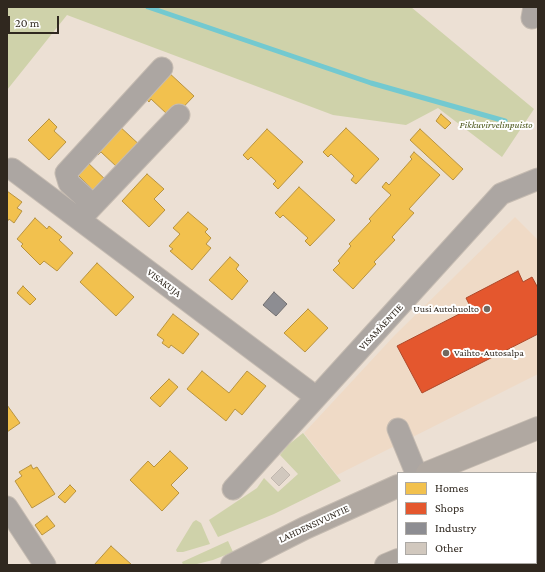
<!DOCTYPE html>
<html>
<head>
<meta charset="utf-8">
<style>
  body { margin:0 }
  #map { position:relative; width:545px; height:572px; overflow:hidden; background:#ece0d4; font-family:"Crimson Pro",serif }
  canvas { display:block }
  .frame { position:absolute; inset:0; border:8px solid #30281f; pointer-events:none }
  .legend { position:absolute; left:397px; top:472px; width:140px; height:92px; box-sizing:border-box; background:#fff; border:1px solid #aca9a5; margin:0; padding:5px 7px; list-style:none; font-size:12px; color:#30281f }
  .legend li { display:flex; align-items:center; gap:8px; height:20px }
  .legend b { width:20px; border:1px solid #aca9a5 }
  .scale { position:absolute; left:8px; top:16px; width:51px; height:18px; box-sizing:border-box; border:2px solid #30281f; border-top:0; padding-left:5px; font-size:12px; line-height:14px; white-space:nowrap; color:#30281f; -webkit-text-stroke:3px #fff; paint-order:stroke }
</style>
</head>
<body>
<div id="map">
<canvas width="545" height="572"></canvas>
<div class="frame"></div>
<ul class="legend">
<li><b style="height:11px;background:#f2c14e"></b>Homes</li>
<li><b style="height:11px;background:#e4572e"></b>Shops</li>
<li><b style="height:11px;background:#8d8d92"></b>Industry</li>
<li><b style="height:11px;background:#d1c8be"></b>Other</li>
</ul>
<div class="scale">20 m</div>
</div>
<script>
const ctx = document.querySelector('canvas').getContext('2d');
ctx.lineJoin = 'round';
function fill(path, color) {
  ctx.fillStyle = color;
  ctx.fill(path, 'evenodd');
}
function shape(rows) {
  const path = new Path2D();
  for (const r of rows) {
    path.moveTo(r[0], r[1]);
    for (let i = 2; i < r.length; i += 2) path.lineTo(r[i], r[i + 1]);
  }
  return path;
}
function strokePath(path, color, width, dash) {
  ctx.strokeStyle = color;
  ctx.lineWidth = width;
  ctx.lineCap = dash ? 'butt' : 'round';
  ctx.setLineDash(dash || []);
  ctx.stroke(path);
}
function drawText(font, color, halo, rows, align = 'center') {
  ctx.font = font + ' "Crimson Pro",serif';
  ctx.lineWidth = 4;
  ctx.setLineDash([]);
  ctx.textBaseline = 'middle';
  ctx.strokeStyle = halo;
  ctx.fillStyle = color;
  for (const [text, x, y, turn = 0] of rows) {
    ctx.save();
    ctx.translate(x, y);
    ctx.rotate((+turn || 0) * Math.PI / 180);
    ctx.textAlign = isNaN(turn) ? turn : align;
    if (halo) ctx.strokeText(text, 0, 0);
    ctx.fillText(text, 0, 0);
    ctx.restore();
  }
}
fill(shape([
  [515,217,538,240,538,374,337,475,304,433,394,336]
]), '#efdac6');
fill(shape([
  [7,7,411,7,534,109,502,157,438,108,406,125,333,115,67,15,7,90],
  [303,433,341,481,274,514,218,537,209,520,257,488,264,478,278,492,298,474,280,455,288,445],
  [196,520,201,523,210,544,183,552,177,552,176,550,193,522],
  [228,541,233,552,213,560,193,565,183,565,182,562]
]), '#cfd2aa');
const homes = shape([
  [167,71,194,96,170,121,167,114,151,99,149,102,143,96,167,71],
  [441,114,451,123,445,129,436,121,441,114],
  [49,119,57,127,54,131,66,142,49,160,28,140,49,119],
  [117,124,144,149,117,167,101,152,98,155,93,150,117,124],
  [346,128,379,159,356,184,351,180,354,176,331,154,328,157,323,152,346,128],
  [267,129,303,162,278,189,273,184,276,181,251,157,248,160,243,155,267,129],
  [420,129,463,169,453,180,410,140,420,129],
  [414,152,440,175,409,209,414,213,392,237,395,240,374,262,376,264,353,289,333,270,340,263,338,261,351,246,349,244,371,221,369,219,391,195,382,187,386,182,389,185,412,159,410,157,414,152],
  [84,159,110,184,99,196,73,170,84,159],
  [147,174,164,189,154,199,165,210,149,227,122,201,147,174],
  [299,187,335,220,310,246,305,241,308,238,283,215,280,218,275,213,299,187],
  [7,191,22,202,17,208,22,211,14,223,9,219,7,222,7,191],
  [188,212,208,229,205,232,211,238,206,244,211,248,192,270,170,251,173,249,169,246,180,234,173,228,188,212],
  [35,218,47,229,49,226,62,237,59,240,73,253,57,271,44,261,40,265,21,246,23,244,17,239,35,218],
  [230,257,239,265,236,269,248,281,232,300,209,280,230,257],
  [97,263,134,297,116,316,80,282,97,263],
  [23,286,36,299,30,305,17,293,23,286],
  [308,309,328,328,305,352,284,333,308,309],
  [173,314,199,334,183,354,171,345,169,348,162,343,164,340,157,335,173,314],
  [202,371,229,393,247,371,266,386,242,415,235,409,226,421,187,389,202,371],
  [169,379,178,387,160,407,150,398,169,379],
  [7,405,20,423,7,432,7,405],
  [170,451,188,468,171,485,179,493,162,511,130,480,148,461,154,467,170,451],
  [31,465,33,469,37,467,55,494,32,508,15,481,22,476,19,472,31,465],
  [70,485,76,491,65,503,58,497,70,485],
  [47,516,55,526,42,535,35,525,47,516],
  [111,546,132,565,94,565,111,546]
]);
fill(homes, '#f2c14e');
strokePath(homes, '#b89340', 1);
const shops = shape([
  [518,271,523,282,532,277,538,288,538,334,422,393,397,346,471,308,466,298,518,271]
]);
fill(shops, '#e4572e');
strokePath(shops, '#ae492a', 1);
const industry = shape([
  [274,292,287,304,276,316,263,305,274,292]
]);
fill(industry, '#8d8d92');
strokePath(industry, '#716f70', 1);
strokePath(shape([
  [148,7,371,83,505,121]
]), '#73c9d0', 5);
const building = shape([
  [282,467,290,475,279,486,271,478,282,467]
]);
fill(building, '#d1c8be');
strokePath(building, '#c2b8af', 1);
const minor = shape([
  [532,18,534,7],
  [12,169,316,397],
  [93,205,69,183,66,173,162,68],
  [84,215,179,115],
  [398,429,416,473],
  [233,489,501,194,538,179],
  [7,507,45,565]
]);
const major = shape([
  [427,473,538,428],
  [232,565,305,528,398,486]
]);
const highway = shape([
  [536,497,538,496],
  [536,535,538,534],
  [386,565,398,560],
  [471,565,476,563]
]);
strokePath(minor, '#c5bbb1', 23);
strokePath(major, '#c5bbb1', 24);
strokePath(highway, '#c5bbb1', 24);
strokePath(minor, '#aca6a2', 21);
strokePath(major, '#b0a8a1', 22);
strokePath(highway, '#aba49d', 22);
for (const [x, y, r, color] of [
  [487,309,4,"#72685e"],
  [446,353,4,"#72685e"]
]) {
  const dot = new Path2D();
  dot.arc(x, y, r, 0, 2 * Math.PI);
  ctx.fillStyle = color;
  ctx.fill(dot);
  strokePath(dot, '#fff', 1.5);
}
drawText('italic 10px', '#495417', '#fff', [
  ["Pikkuvirvelinpuisto",496,125]
]);
drawText('10px', '#30281f', '#fff', [
  ["VISAKUJA",164,283,37],
  ["VISAMÄENTIE",381,327,-47],
  ["LAHDENSIVUNTIE",314,524,-25]
]);
drawText('10px', '#30281f', '#fff', [
  ["Uusi Autohuolto",479,309],
  ["Vaihto-Autosalpa",454,353,"left"]
], 'right');
</script>
</body>
</html>
